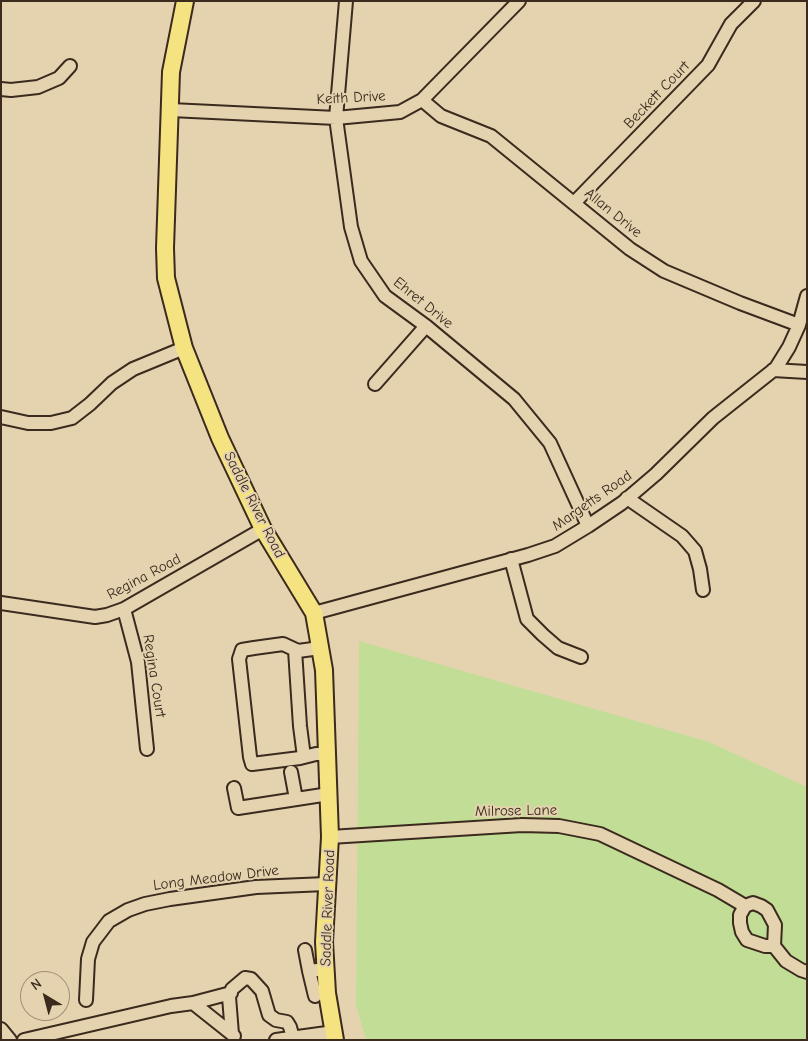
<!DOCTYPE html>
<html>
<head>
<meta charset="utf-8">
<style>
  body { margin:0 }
  #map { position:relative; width:808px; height:1041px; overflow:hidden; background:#e5d3b0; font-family:"Comic Neue",sans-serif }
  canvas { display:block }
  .frame { position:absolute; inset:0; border:2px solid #3b2a1e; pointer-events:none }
  .north { position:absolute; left:20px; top:971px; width:50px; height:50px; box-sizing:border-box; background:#e5d3b0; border:1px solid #a18f76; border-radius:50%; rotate:323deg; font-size:14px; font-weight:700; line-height:20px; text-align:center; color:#3b2a1e }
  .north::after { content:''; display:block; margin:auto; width:18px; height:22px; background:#3b2a1e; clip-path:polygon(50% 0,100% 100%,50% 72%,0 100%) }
</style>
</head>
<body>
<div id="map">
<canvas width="808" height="1041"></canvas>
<div class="frame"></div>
<div class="north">N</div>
</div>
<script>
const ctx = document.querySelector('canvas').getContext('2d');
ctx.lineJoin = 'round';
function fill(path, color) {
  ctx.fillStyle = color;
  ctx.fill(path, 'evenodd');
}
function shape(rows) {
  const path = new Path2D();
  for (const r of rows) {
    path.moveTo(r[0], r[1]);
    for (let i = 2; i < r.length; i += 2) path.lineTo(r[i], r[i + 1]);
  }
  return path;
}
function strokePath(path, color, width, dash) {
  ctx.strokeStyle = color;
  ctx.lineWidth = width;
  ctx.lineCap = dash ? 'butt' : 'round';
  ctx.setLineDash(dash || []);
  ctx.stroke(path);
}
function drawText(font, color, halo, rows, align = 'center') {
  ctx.font = font + ' "Comic Neue",sans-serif';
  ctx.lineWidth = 4;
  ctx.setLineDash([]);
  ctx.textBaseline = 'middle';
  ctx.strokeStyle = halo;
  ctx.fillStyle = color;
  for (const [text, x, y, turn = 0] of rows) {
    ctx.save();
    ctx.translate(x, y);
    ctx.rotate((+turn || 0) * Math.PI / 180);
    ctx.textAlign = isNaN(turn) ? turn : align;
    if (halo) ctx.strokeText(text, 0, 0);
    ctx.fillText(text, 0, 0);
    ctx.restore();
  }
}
fill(shape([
  [359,641,709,742,807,787,807,1040,366,1040,356,1005]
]), '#c2de96');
const minor = shape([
  [346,1,336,118,351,227,361,261,385,296,426,326,514,399,550,443,588,526],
  [1,89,11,90,38,87,59,78,70,66],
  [422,100,441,116,491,136,630,249,664,271,740,303,799,325],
  [171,110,336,118,400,112,422,100,519,1],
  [574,203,708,65,731,24,754,1],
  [773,370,807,372],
  [375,384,426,326],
  [1,417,28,423,51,423,72,418,90,404,112,383,133,369,184,348],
  [627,498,682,536,689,544,695,551,700,569,703,590],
  [511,559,527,619,543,635,558,648,581,657],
  [1,603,95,617,107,615,124,609,263,529],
  [124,609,138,662,147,749],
  [314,613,528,555,555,546,588,526,622,503,656,474,713,418,776,368,789,347,799,325,807,296],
  [320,648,298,651,283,644,254,648,242,650,239,659,250,757,252,764,300,758,316,754,327,754],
  [295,650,300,726,304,757],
  [291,772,296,799],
  [234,788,238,808,329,794],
  [330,837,522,825,559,826,600,834,718,890,745,906,753,903,761,906,767,910,775,925,774,946,786,961,801,970,807,972],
  [745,906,740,915,740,923,742,932,747,940,765,946,774,946],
  [305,950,309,971,326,969],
  [309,971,315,996],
  [86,1000,88,959,93,942,109,921,128,910,145,904,170,899,256,887,326,884],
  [193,1003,231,993],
  [1,1029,10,1040],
  [234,1036,232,1034,229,997,232,989,245,978,251,979,262,991,269,1015,276,1020,287,1022,290,1027,293,1038],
  [24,1040,171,1006,193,1003,232,1034],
  [276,1040,334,1032]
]);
const major = shape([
  [185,1,171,72,165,248,166,278,184,348,220,438,263,529,314,613,324,670,330,837,324,942,327,993,335,1040]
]);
strokePath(minor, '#3b2a1e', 16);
strokePath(major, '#3b2a1e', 20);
strokePath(minor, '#e5d3b0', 12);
strokePath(major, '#f5e382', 16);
drawText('15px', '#3b2a1e', '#e5d3b0', [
  ["Beckett Court",657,95,-46],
  ["Keith Drive",351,98,-3],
  ["Allan Drive",613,213,39],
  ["Ehret Drive",423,303,39],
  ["Margetts Road",592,501,-35],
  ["Saddle River Road",254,505,63],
  ["Regina Road",144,577,-28],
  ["Regina Court",154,676,81],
  ["Milrose Lane",516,811,-1],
  ["Long Meadow Drive",216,878,-7],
  ["Saddle River Road",328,908,-88]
]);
</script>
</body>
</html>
